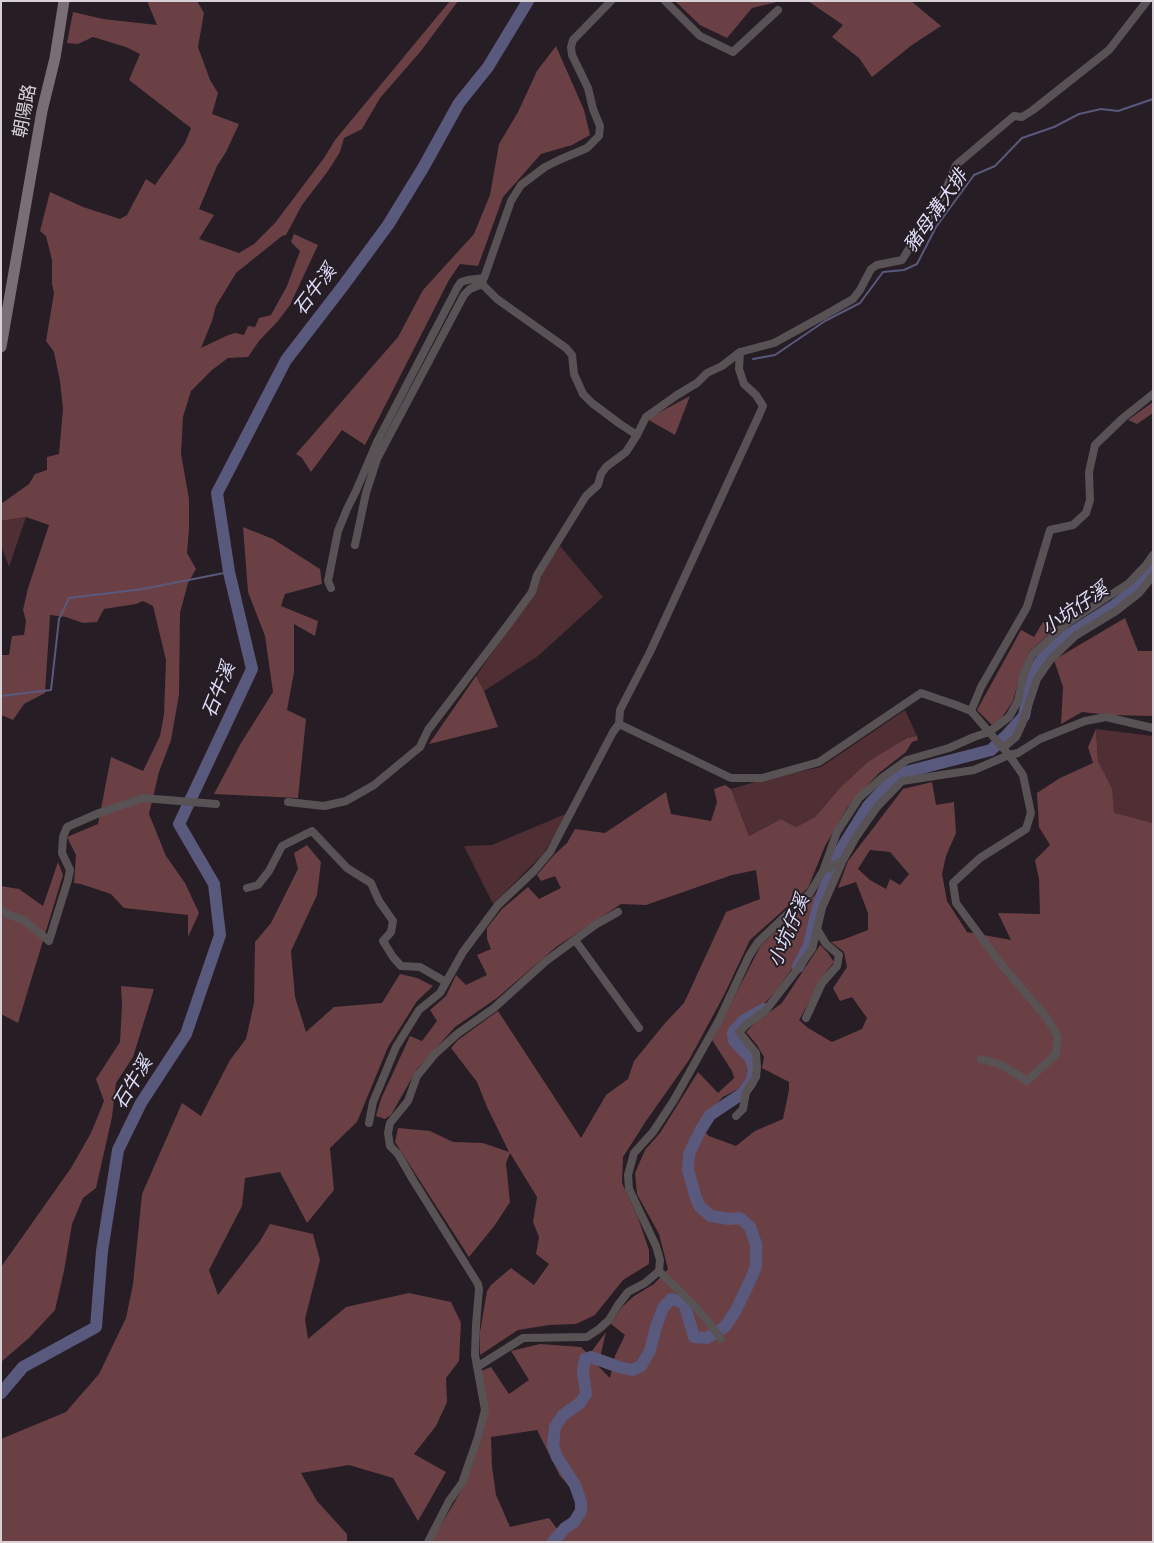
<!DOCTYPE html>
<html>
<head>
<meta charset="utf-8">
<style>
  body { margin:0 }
  #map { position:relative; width:1154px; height:1543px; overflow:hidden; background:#261d25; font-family:Raleway,sans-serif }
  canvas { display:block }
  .frame { position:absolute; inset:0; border:2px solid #d8d2d7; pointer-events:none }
</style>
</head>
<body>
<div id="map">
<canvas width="1154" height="1543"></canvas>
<div class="frame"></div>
</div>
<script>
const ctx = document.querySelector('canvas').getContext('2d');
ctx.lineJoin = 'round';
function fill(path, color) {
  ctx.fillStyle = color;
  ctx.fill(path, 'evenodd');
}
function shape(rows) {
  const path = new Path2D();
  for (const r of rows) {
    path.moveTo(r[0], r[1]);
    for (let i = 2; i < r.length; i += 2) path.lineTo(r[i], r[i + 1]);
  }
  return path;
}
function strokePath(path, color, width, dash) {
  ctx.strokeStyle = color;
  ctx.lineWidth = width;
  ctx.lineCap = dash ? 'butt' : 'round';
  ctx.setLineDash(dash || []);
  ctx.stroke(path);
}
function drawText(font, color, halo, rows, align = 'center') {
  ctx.font = font + ' Raleway,"Noto Sans TC",sans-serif';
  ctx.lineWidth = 4;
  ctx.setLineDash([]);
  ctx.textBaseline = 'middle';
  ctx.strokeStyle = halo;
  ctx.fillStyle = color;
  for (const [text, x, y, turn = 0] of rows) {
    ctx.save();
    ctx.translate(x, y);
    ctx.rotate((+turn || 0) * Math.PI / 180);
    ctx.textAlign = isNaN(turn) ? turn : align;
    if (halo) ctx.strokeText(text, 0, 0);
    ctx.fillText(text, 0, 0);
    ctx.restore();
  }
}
fill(shape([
  [26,517,9,567,1,545,1,521],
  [560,546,603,597,538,656,484,691,476,676,529,600,541,574],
  [905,710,917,736,907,738,839,789,815,817,796,827,781,819,749,836,731,789,762,780,821,767],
  [1096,729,1153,736,1153,823,1114,814,1111,789,1098,761],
  [568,813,543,854,493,904,464,846,492,845]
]), '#4f2f33');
fill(shape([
  [147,1,197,1,204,13,198,47,210,80,218,93,212,114,239,124,226,152,217,166,199,209,214,215,199,239,239,253,254,244,275,223,324,158,335,140,450,1,458,1,421,51,380,98,362,129,344,138,340,152,328,171,302,205,286,235,282,236,236,273,216,306,212,321,201,348,226,336,235,333,244,335,248,326,255,327,259,318,271,315,287,286,300,251,291,242,294,234,318,245,290,305,278,321,259,341,248,357,228,358,212,370,191,391,183,417,181,454,189,499,189,529,187,553,196,569,188,583,180,613,179,695,171,740,159,772,149,814,166,856,185,883,199,913,188,937,188,915,124,908,111,894,81,884,74,883,76,855,67,837,98,824,111,757,143,771,160,736,164,714,166,660,153,606,143,601,136,604,104,609,97,622,83,623,66,617,50,615,45,693,24,704,13,720,1,715,1,655,9,655,12,636,24,635,26,621,23,610,28,588,49,525,26,517,1,521,1,504,29,484,35,474,47,470,47,457,59,454,63,409,60,381,54,352,46,341,54,293,52,284,52,260,46,236,40,231,50,192,83,207,120,219,127,215,146,179,155,185,185,143,191,128,129,80,140,54,126,47,93,37,78,44,67,43,73,12,103,19,157,25],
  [675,1,781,1,752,8,727,38,700,25],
  [808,1,911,1,941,26,912,45,872,77,859,58,832,37,843,25],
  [556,46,584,110,590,135,572,145,541,154,503,197,478,266,460,264,449,280,365,445,342,430,311,472,302,458,296,454,398,337,423,290,474,234,490,195,499,144,518,112,537,71],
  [690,396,675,435,647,419],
  [1153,402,1153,413,1137,424,1128,420],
  [243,527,273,539,320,569,322,584,285,594,281,606,318,621,315,636,294,624,294,672,287,710,306,719,298,798,214,794,241,743,273,692,265,636,248,592],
  [1125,618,1138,651,1153,651,1153,716,1110,715,1082,712,1061,724,1063,687,1054,660],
  [1043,622,1054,629,1029,652,1020,674,1013,701,1001,719,992,725,977,710,1021,630,1034,637],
  [476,676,484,691,498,727,429,744],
  [1096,729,1098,761,1112,789,1114,813,1153,823,1153,1542,431,1542,464,1486,488,1413,481,1371,491,1367,509,1394,529,1380,511,1351,540,1344,581,1347,589,1355,606,1332,598,1366,610,1378,615,1356,625,1335,611,1324,622,1307,634,1296,654,1284,668,1269,659,1234,637,1194,635,1173,645,1150,660,1133,698,1072,718,1093,734,1078,732,1071,712,1040,761,945,815,895,824,874,830,876,817,913,806,949,776,991,763,1005,746,1021,734,1027,733,1034,751,1058,753,1067,750,1075,740,1088,723,1097,722,1097,722,1098,713,1108,700,1127,709,1136,736,1146,755,1131,783,1119,789,1090,789,1082,762,1068,764,1057,757,1045,746,1032,756,1022,782,1003,820,945,828,953,834,962,826,972,799,1020,808,1028,832,1042,862,1029,867,1018,852,997,840,1001,833,988,847,967,844,952,831,942,842,940,868,930,868,913,856,882,838,888,848,861,903,789,932,782,936,805,954,802,956,833,946,856,942,874,947,901,967,932,1011,940,998,913,1040,914,1039,879,1035,860,1050,845,1039,827,1037,793,1060,778,1093,763,1088,747],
  [870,850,890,852,909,874,900,885,890,879,886,889,870,880,858,869],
  [537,1430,560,1476,583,1501,563,1537,549,1518,510,1527,496,1495,492,1467,491,1437],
  [917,736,918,740,912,742,906,752,879,773,847,808,825,846,808,888,750,940,724,995,689,1060,646,1121,623,1157,622,1183,638,1218,649,1250,649,1264,623,1280,595,1315,576,1324,549,1325,518,1330,480,1355,480,1332,487,1291,491,1285,511,1268,534,1285,549,1264,536,1254,539,1237,533,1222,537,1197,510,1153,506,1163,510,1202,495,1225,469,1257,395,1142,398,1128,430,1131,453,1142,483,1143,509,1152,487,1107,477,1082,451,1048,458,1040,498,1011,581,1138,606,1095,628,1079,634,1061,666,1022,684,1003,726,912,760,899,756,870,732,875,646,905,621,904,556,947,497,998,455,1027,417,1069,391,1115,385,1119,376,1116,381,1099,410,1036,422,1041,437,1021,430,1010,446,996,456,975,466,985,487,975,477,955,491,949,487,939,487,928,502,909,528,887,539,899,561,888,555,876,541,881,537,875,554,855,567,843,575,829,605,833,666,792,671,814,711,821,717,802,714,789,725,785,731,789,749,836,781,819,796,827,815,817,839,789,868,762,907,738],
  [307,845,321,862,317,895,291,951,295,997,306,1032,334,1007,382,1003,400,974,417,978,433,986,417,1001,388,1047,357,1122,330,1148,334,1190,307,1223,280,1172,245,1178,242,1206,209,1270,218,1295,260,1241,270,1224,313,1234,320,1260,305,1319,308,1339,346,1307,409,1293,451,1302,461,1323,459,1361,446,1378,447,1402,436,1426,414,1454,446,1472,418,1521,393,1478,349,1465,301,1473,317,1501,347,1534,347,1542,1,1542,1,1439,66,1412,99,1374,126,1318,133,1284,142,1194,182,1103,201,1116,230,1060,246,1039,254,1003,255,942,271,923,298,869,294,853],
  [58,862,63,875,18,1023,1,1014,1,886,19,889,43,906],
  [121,986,154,989,133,1057,116,1083,112,1117,96,1188,83,1198,72,1224,64,1271,55,1310,29,1338,1,1362,1,1267,71,1168,91,1133,104,1101,96,1079,120,1042,122,1005]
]), '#6a4045');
strokePath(shape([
  [753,359,775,355,825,321,860,303,883,272,904,270,917,264,936,227,974,175,995,166,1022,138,1054,127,1079,114,1101,109,1118,111,1153,99],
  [1,696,51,690,59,619,69,598,143,589,229,572]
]), '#59587d', 2);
strokePath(shape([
  [798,967,809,945,817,910,834,863,843,846,868,806,889,783,906,772,991,750,1006,736,1024,716,1030,685,1038,665,1052,645,1115,605,1139,586,1153,568],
  [1,1393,23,1367,96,1327,102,1251,118,1150,141,1103,186,1034,220,935,214,884,179,824,252,669,229,572,217,493,286,360,343,286,388,225,423,168,459,103,488,67,528,1],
  [553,1542,565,1528,574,1522,581,1511,581,1502,575,1485,557,1457,553,1445,555,1427,563,1415,580,1403,586,1394,583,1371,585,1359,591,1357,619,1367,632,1370,641,1366,650,1351,656,1327,663,1308,671,1299,684,1303,694,1337,707,1338,725,1327,736,1310,751,1279,756,1266,756,1244,750,1227,740,1218,729,1219,711,1216,700,1207,696,1198,688,1170,689,1154,700,1131,710,1115,743,1093,751,1082,754,1071,751,1059,734,1041,733,1032,743,1021,764,1009]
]), '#59587d', 12);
strokePath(shape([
  [665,1,700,36,733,52,778,10],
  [483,280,482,284,497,299,566,348,572,355,574,374,583,394,592,403,620,424,637,435],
  [355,545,366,493,377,459,464,295,470,289,482,284],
  [331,588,328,581,338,531,347,509,356,491,377,442,457,288,461,282,468,280,484,278,511,201,521,185,545,167,559,160,587,148,599,136,600,126,593,109,588,88,572,55,571,47,573,40,611,1],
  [971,711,981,687,1027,607,1050,530,1073,525,1086,513,1090,500,1089,472,1095,445,1123,418,1153,394],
  [619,724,731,778,762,778,819,762,921,693,956,705,971,711,1009,755,1023,775,1031,813,1026,829,980,858,953,883,956,903,1001,964,1047,1018,1058,1037,1056,1054,1027,1081,1000,1064,981,1059],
  [1003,748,1016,737,1022,724,1037,679,1051,659,1075,636,1116,611,1139,593,1153,576],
  [288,802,324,806,346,801,374,785,420,747,428,730,507,626,532,592,537,575,586,496,598,485,601,474,606,467,626,452,637,435,646,417,677,395,697,383,707,373,722,366,740,352],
  [823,871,843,860],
  [247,888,258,885,269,871,282,846,312,831,347,868,371,883,379,901,393,921,391,932,383,941,393,957,401,966,420,967,446,982],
  [1,910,9,915,24,920,49,941,68,880,70,870,62,853,63,837,67,827,99,813,143,798,216,804],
  [575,940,639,1028],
  [806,1018,822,983,837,966,839,955,826,944,817,929,822,908,843,860,856,837,877,807,902,781,974,770,1009,755,1018,753,1040,739,1085,721,1106,717,1153,728],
  [736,1116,743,1109,746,1092,756,1077,757,1067,756,1053,739,1032,746,1025,766,1010,796,971,812,949,817,929],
  [369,1123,373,1102,396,1047,419,1010,440,993,463,952,498,905,534,871,550,852,613,732,619,724,620,710,650,652,760,413,763,406,756,395,744,384,739,369,740,352,774,343,825,315,853,299,860,290,871,269,877,265,902,260,945,191,956,165,1014,116,1022,117,1033,110,1109,50,1147,1],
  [659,1271,693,1304,711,1325,721,1339],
  [477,1367,523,1338,587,1337,599,1329,609,1320,618,1305,628,1292,645,1283,659,1271,660,1260,656,1246,629,1189,628,1175,634,1153,653,1132,674,1100,719,1020,749,956,758,942,810,893,823,871,837,832,859,798,883,777,907,760,949,748,974,737,989,732,1009,717,1018,701,1023,676,1032,655,1066,624,1129,583,1146,565,1153,555],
  [428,1542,449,1501,462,1483,478,1437,485,1410,475,1355,476,1325,479,1289,478,1284,413,1180,398,1154,390,1146,388,1133,390,1123,408,1101,417,1076,435,1054,457,1034,494,1008,546,961,595,925,618,912]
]), '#585255', 8);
strokePath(shape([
  [1,347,42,111,55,58,64,1]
]), '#786e73', 11);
drawText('18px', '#d8d2d7', '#261d25', [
  ["朝陽路",25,111,-79]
]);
drawText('italic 19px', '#dfdffa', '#261d25', [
  ["豬母溝大排",936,211,-55],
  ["石牛溪",315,290,-53],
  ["小坑仔溪",1075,609,-35],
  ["石牛溪",219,690,-68],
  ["小坑仔溪",789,931,-67],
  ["石牛溪",133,1083,-59]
]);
</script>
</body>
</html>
